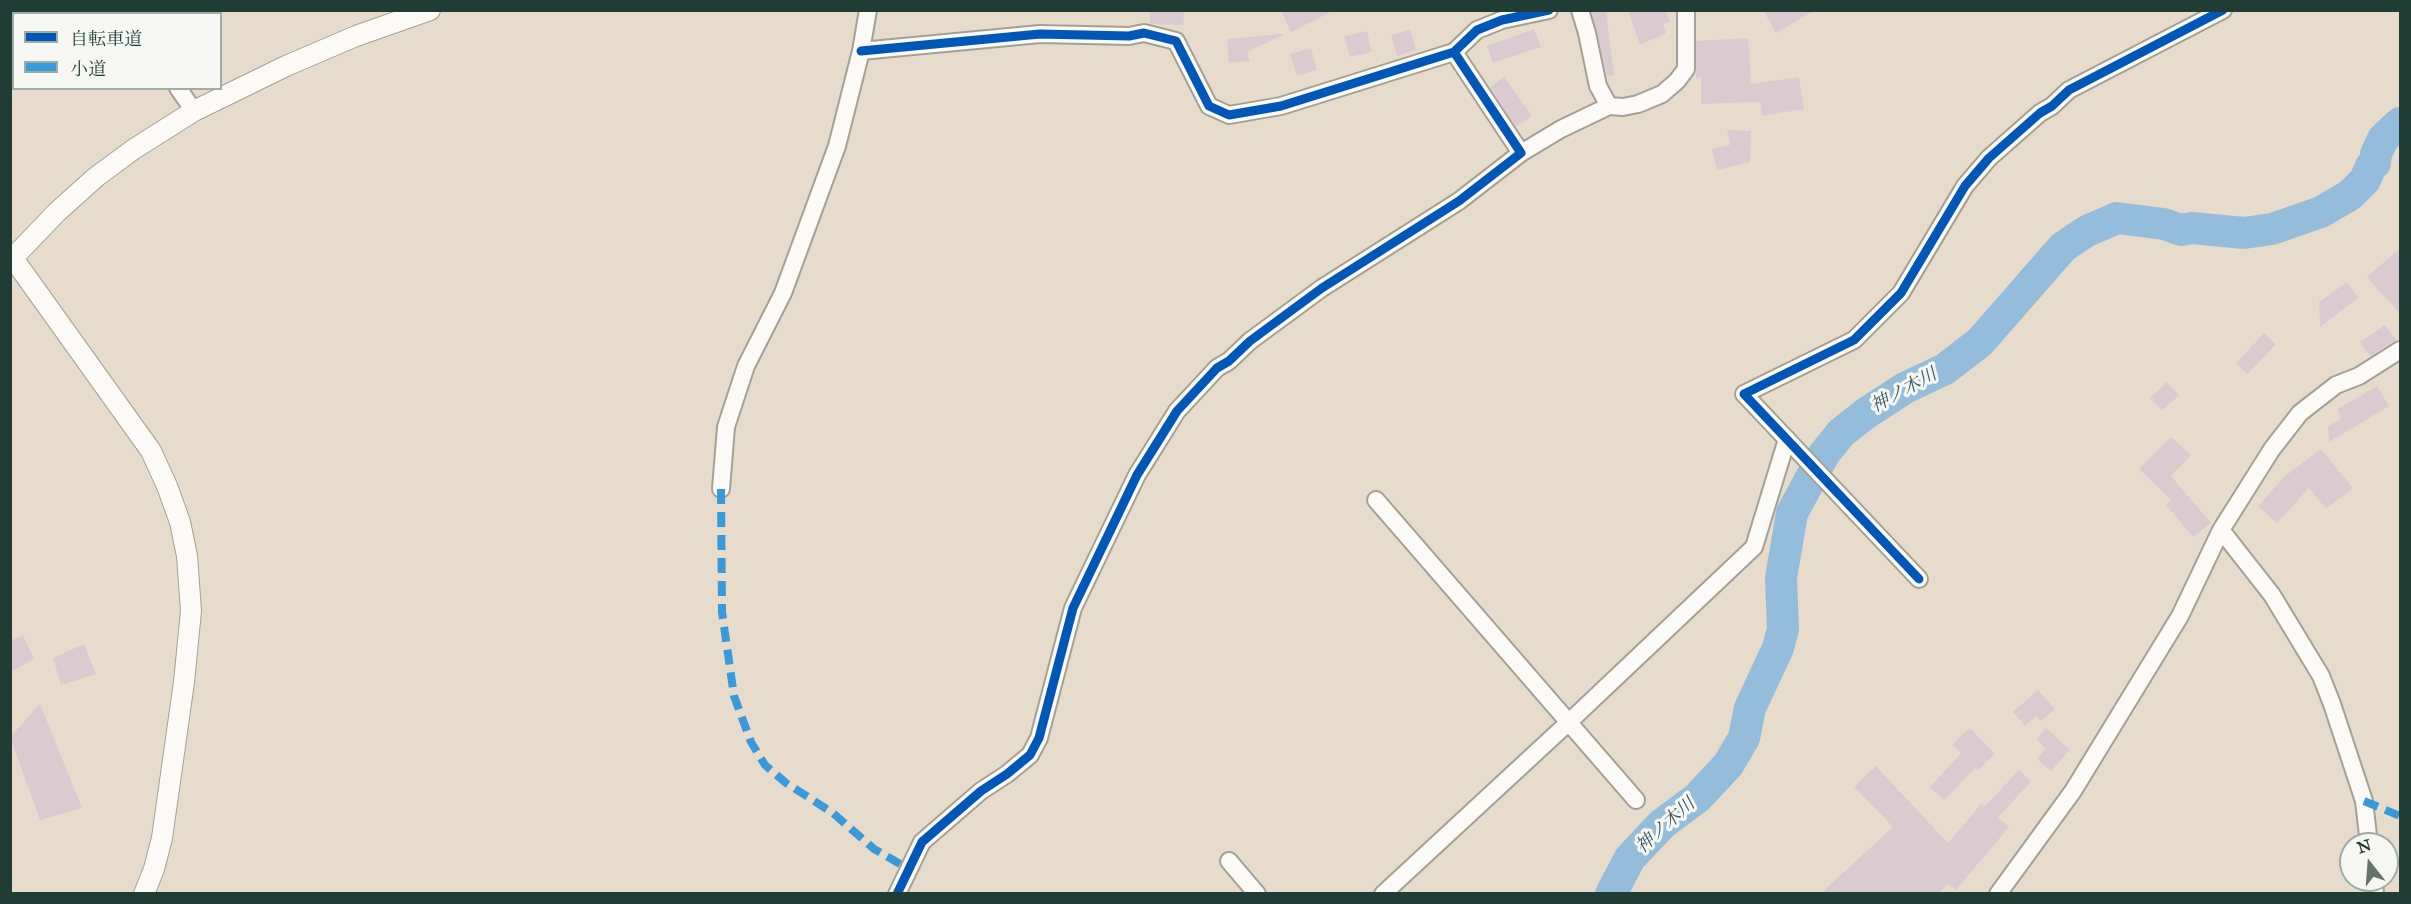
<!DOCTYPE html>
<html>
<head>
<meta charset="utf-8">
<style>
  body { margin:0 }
  #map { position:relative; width:2411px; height:904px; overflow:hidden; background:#e7dccc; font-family:"IM FELL Great Primer","Noto Serif JP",serif }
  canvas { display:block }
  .frame { position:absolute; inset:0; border:12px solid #1f3d34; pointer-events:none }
  .legend { position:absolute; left:12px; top:12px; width:210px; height:78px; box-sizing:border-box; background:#f6f6f2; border:2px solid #a0aca6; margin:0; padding:8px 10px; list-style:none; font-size:18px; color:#1f3d34 }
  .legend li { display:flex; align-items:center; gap:12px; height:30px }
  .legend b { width:30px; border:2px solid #a0aca6 }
  .north { position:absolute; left:2339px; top:832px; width:60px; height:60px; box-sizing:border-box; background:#f6f6f2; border:2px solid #a0aca6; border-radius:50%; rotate:343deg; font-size:16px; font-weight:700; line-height:24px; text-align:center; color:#1f3d34 }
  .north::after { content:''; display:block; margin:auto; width:21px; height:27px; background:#657569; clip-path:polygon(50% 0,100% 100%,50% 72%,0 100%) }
</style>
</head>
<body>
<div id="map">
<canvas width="2411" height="904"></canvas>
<div class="frame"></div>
<ul class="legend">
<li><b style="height:8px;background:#0057b8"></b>自転車道</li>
<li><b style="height:8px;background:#3a99d8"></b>小道</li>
</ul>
<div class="north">N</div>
</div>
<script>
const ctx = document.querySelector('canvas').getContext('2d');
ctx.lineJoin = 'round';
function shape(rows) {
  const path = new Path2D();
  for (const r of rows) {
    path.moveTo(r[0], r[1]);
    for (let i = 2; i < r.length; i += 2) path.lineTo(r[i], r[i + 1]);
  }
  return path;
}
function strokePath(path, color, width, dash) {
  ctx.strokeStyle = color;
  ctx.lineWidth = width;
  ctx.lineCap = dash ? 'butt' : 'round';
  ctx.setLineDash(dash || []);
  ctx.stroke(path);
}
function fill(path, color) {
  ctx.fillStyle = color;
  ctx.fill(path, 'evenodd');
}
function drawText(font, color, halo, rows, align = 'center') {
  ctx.font = font + ' "IM FELL Great Primer","Noto Serif JP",serif';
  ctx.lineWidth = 6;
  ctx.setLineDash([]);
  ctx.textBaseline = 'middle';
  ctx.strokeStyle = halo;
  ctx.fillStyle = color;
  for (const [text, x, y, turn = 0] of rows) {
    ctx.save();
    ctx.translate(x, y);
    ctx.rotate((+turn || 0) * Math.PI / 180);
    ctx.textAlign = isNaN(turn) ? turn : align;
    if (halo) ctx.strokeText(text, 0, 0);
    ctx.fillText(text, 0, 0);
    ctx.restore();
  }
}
strokePath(shape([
  [1611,894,1630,858,1662,824,1697,798,1728,765,1744,738,1750,708,1778,648,1783,629,1781,578,1792,513,1824,454,1841,433,1865,414,1905,388,1945,369,1980,342,2063,247,2087,231,2117,218,2164,224,2181,230,2192,228,2244,233,2272,229,2321,212,2350,195,2365,180,2371,166,2375,163,2376,154,2383,139,2400,123]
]), '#94bddc', 32);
fill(shape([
  [1150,10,1185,10,1183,25,1150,24],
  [1281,10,1335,10,1291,32],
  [1591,10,1606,10,1614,75,1607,76],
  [1628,10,1666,10,1670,22,1663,24,1666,33,1640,45],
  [1763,10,1815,10,1776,33],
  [1534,29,1541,47,1493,63,1487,46],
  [1410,30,1416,50,1397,56,1391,35],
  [1367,31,1372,52,1350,57,1344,36],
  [1282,34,1283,35,1247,52,1250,61,1229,63,1227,39],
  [1748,38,1751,84,1799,77,1804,109,1762,116,1760,102,1701,104,1701,77,1696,78,1696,41],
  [1311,48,1317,70,1297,76,1290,54],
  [1504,77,1532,116,1516,127,1490,87],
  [1727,130,1751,131,1750,162,1717,170,1712,149,1730,145],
  [2400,248,2400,314,2367,277],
  [2347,282,2358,298,2320,327,2319,302],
  [2385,325,2396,340,2370,356,2360,342],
  [2264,333,2276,344,2248,374,2236,363],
  [2167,382,2179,395,2162,411,2150,398],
  [2377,386,2389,406,2329,442,2328,426,2341,419,2338,409],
  [2171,437,2191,455,2171,476,2211,523,2193,537,2166,505,2171,500,2139,469],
  [2321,449,2353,488,2326,509,2309,488,2277,523,2258,506,2285,476],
  [23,635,34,659,10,672,10,641],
  [84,644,96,674,61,685,53,658],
  [2038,690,2055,709,2041,721,2036,716,2025,726,2013,712],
  [40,704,82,808,40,820,10,737],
  [1970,728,1995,754,1977,771,1975,768,1944,800,1930,787,1961,753,1952,745],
  [2046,728,2070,750,2051,771,2037,759,2045,749,2037,739],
  [1876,766,1948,843,1982,803,1985,806,2019,770,2031,782,1998,817,2009,827,1956,890,1948,884,1938,894,1820,894,1893,827,1854,787]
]), '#dbcbd0');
const minor = shape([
  [123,10,125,14],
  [1580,10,1587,33,1598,86,1609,106],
  [861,51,1040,34,1129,36,1144,33,1176,41,1209,106,1229,115,1281,106,1454,52,1477,30,1502,20,1549,10],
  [178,88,194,111],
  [1521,153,1561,129,1609,106,1623,107,1638,104,1662,94,1677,81,1686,69,1686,10],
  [721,489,726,427,746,366,783,293,837,146,861,51,868,10],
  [1376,500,1636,800],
  [2221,530,2272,595,2321,676,2332,704,2364,801,2369,844],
  [1919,579,1744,394,1854,340,1901,293,1965,186,1989,158,2040,113,2052,106,2069,90,2223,10],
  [1229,861,1257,894],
  [2374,880,2375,894],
  [897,894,922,842,981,791,1007,774,1030,755,1039,738,1073,608,1137,475,1177,411,1217,368,1229,361,1250,341,1322,288,1459,201,1521,153,1454,52],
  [1383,894,1569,722,1754,547,1787,439],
  [1998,894,2073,791,2180,616,2221,530,2272,449,2300,413,2336,385,2359,376,2400,350]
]);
const tertiary = shape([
  [10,254,151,451,167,486,180,522,187,556,191,611,184,682,162,838,154,869,144,894],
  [10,261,57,212,96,177,134,149,194,111,286,66,356,36,430,10]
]);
strokePath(minor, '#a3a196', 20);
strokePath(tertiary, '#a3a196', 22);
strokePath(minor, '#fbfaf7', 16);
strokePath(tertiary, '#fbfaf7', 20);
strokePath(shape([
  [721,489,722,612,734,696,751,742,765,765,786,783,833,813,874,849,907,868],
  [2364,801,2400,816]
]), '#3a99d8', 8, [15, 8]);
strokePath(shape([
  [861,51,1040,34,1129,36,1144,33,1176,41,1209,106,1229,115,1281,106,1454,52,1477,30,1502,20,1549,10],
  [1919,579,1744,394,1854,340,1901,293,1965,186,1989,158,2040,113,2052,106,2069,90,2223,10],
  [897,894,922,842,981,791,1007,774,1030,755,1039,738,1073,608,1137,475,1177,411,1217,368,1229,361,1250,341,1322,288,1459,201,1521,153,1454,52]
]), '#0057b8', 9);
drawText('italic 18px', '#335a60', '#f6f6f2', [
  ["神ノ木川",1904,391,-29],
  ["神ノ木川",1666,826,-42]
]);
</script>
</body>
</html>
